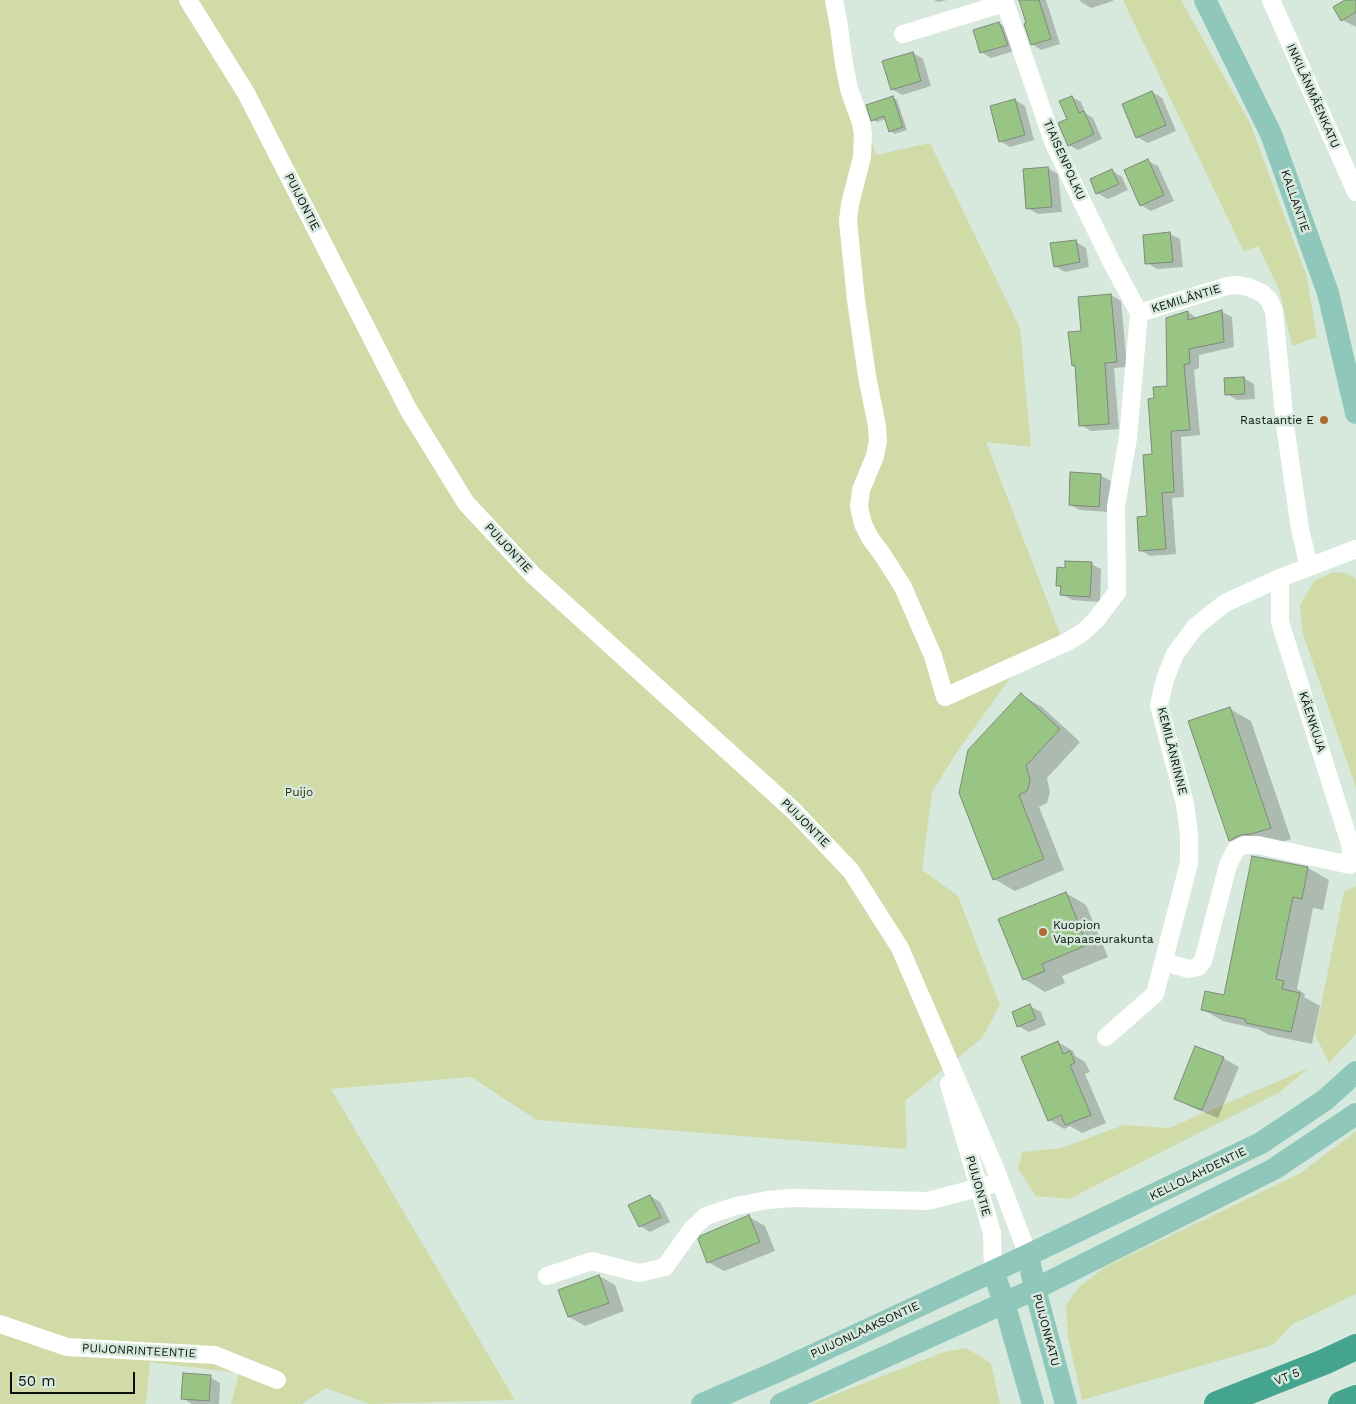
<!DOCTYPE html>
<html>
<head>
<meta charset="utf-8">
<style>
  body { margin:0 }
  #map { position:relative; width:1356px; height:1404px; overflow:hidden; background:#d7e9dd; font-family:"Work Sans",sans-serif }
  canvas { display:block }
  .scale { position:absolute; left:10px; top:1372px; width:125px; height:22px; box-sizing:border-box; border:2px solid #09100c; border-top:0; padding-left:6px; font-size:15px; line-height:18px; white-space:nowrap; color:#09100c; -webkit-text-stroke:4px #d7e9dd; paint-order:stroke }
</style>
</head>
<body>
<div id="map">
<canvas width="1356" height="1404"></canvas>
<div class="scale">50 m</div>
</div>
<script>
const ctx = document.querySelector('canvas').getContext('2d');
ctx.lineJoin = 'round';
function fill(path, color) {
  ctx.fillStyle = color;
  ctx.fill(path, 'evenodd');
}
function shape(rows) {
  const path = new Path2D();
  for (const r of rows) {
    path.moveTo(r[0], r[1]);
    for (let i = 2; i < r.length; i += 2) path.lineTo(r[i], r[i + 1]);
  }
  return path;
}
function strokePath(path, color, width, dash) {
  ctx.strokeStyle = color;
  ctx.lineWidth = width;
  ctx.lineCap = dash ? 'butt' : 'round';
  ctx.setLineDash(dash || []);
  ctx.stroke(path);
}
function drawText(font, color, halo, rows, align = 'center') {
  ctx.font = font + ' "Work Sans",sans-serif';
  ctx.lineWidth = 5;
  ctx.setLineDash([]);
  ctx.textBaseline = 'middle';
  ctx.strokeStyle = halo;
  ctx.fillStyle = color;
  for (const [text, x, y, turn = 0] of rows) {
    ctx.save();
    ctx.translate(x, y);
    ctx.rotate((+turn || 0) * Math.PI / 180);
    ctx.textAlign = isNaN(turn) ? turn : align;
    if (halo) ctx.strokeText(text, 0, 0);
    ctx.fillText(text, 0, 0);
    ctx.restore();
  }
}
fill(shape([
  [0,0,830,0,876,155,930,143,1020,328,1031,447,986,442,1060,634,1013,674,957,752,932,792,922,870,958,896,1000,1005,982,1038,905,1101,907,1149,537,1120,471,1077,331,1089,515,1400,369,1404,326,1388,302,1404,231,1404,239,1373,150,1362,146,1404,0,1404],
  [1123,0,1181,0,1250,123,1307,277,1317,337,1292,346,1279,289,1258,246,1244,252],
  [1333,572,1347,573,1356,579,1356,788,1303,634,1300,605,1314,581],
  [1356,886,1356,1034,1329,1063,1315,1035,1344,892],
  [1309,1068,1280,1092,1069,1199,1036,1196,1018,1169,1022,1152,1061,1148,1124,1125,1169,1128],
  [1356,1131,1356,1294,1293,1324,1273,1345,1082,1400,1068,1337,1066,1305,1079,1287,1105,1267,1299,1174],
  [966,1348,991,1363,1000,1404,811,1404,944,1352]
]), '#d1dba8');
fill(shape([
  [934,0,947,0,938,2],
  [1018,0,1046,0,1060,44,1041,50,1032,44,1028,24,1021,2],
  [1080,0,1113,0,1113,1,1091,8,1081,2],
  [1347,0,1356,0,1356,27,1342,20],
  [999,23,1009,29,1018,50,991,58,981,52],
  [913,53,923,59,931,86,902,95,892,89],
  [1152,92,1162,98,1176,131,1148,143,1137,137],
  [892,97,897,100,907,130,895,134,890,131,886,119,877,122,872,120],
  [1072,97,1081,102,1086,114,1093,118,1102,139,1078,150,1069,145,1068,119],
  [1015,100,1025,106,1034,140,1010,147,1000,141],
  [1148,161,1158,166,1174,201,1151,211,1141,205],
  [1048,168,1058,174,1062,212,1038,214,1028,208],
  [1112,171,1122,177,1128,190,1108,199,1097,193],
  [1170,234,1180,239,1183,267,1157,269,1147,263],
  [1076,242,1086,248,1089,267,1065,272,1055,266],
  [1111,295,1121,301,1127,367,1114,368,1119,429,1091,431,1081,425,1076,367,1073,365,1083,332],
  [1188,312,1198,319,1222,312,1232,317,1234,347,1199,355,1199,368,1194,370,1200,435,1181,437,1184,497,1172,498,1176,554,1150,556,1140,550,1148,518,1154,456,1156,399,1169,388],
  [1244,378,1254,384,1255,399,1237,400,1227,394],
  [1100,475,1111,481,1109,512,1080,510,1070,505],
  [1091,564,1101,569,1100,602,1072,600,1062,594,1062,588,1057,585,1066,569],
  [1021,695,1042,707,1080,742,1047,778,1050,792,1047,803,1039,807,1064,870,1015,891,994,879],
  [1230,709,1251,721,1291,839,1251,853,1230,841,1190,722],
  [1253,857,1308,868,1329,880,1323,910,1313,908,1297,989,1305,994,1304,997,1320,1006,1312,1044,1269,1035,1258,1029,1223,1021,1202,1009,1225,996],
  [1066,893,1086,905,1108,957,1062,976,1065,983,1045,992,1024,979],
  [1030,1006,1041,1012,1046,1025,1029,1032,1018,1026],
  [1058,1042,1073,1051,1075,1056,1085,1062,1090,1072,1085,1074,1106,1123,1082,1133,1070,1126,1064,1129,1049,1120],
  [1223,1058,1239,1067,1218,1118,1191,1107,1175,1098],
  [650,1196,660,1202,670,1222,650,1232,640,1226],
  [749,1217,765,1226,775,1251,724,1271,708,1262],
  [599,1276,615,1285,624,1311,585,1326,569,1317,560,1291],
  [210,1377,220,1383,219,1404,192,1404,182,1398]
]), '#0003');
const building = shape([
  [1019,0,1039,0,1051,39,1031,45,1024,24,1026,23,1019,0],
  [1345,0,1356,0,1356,12,1341,21,1333,7,1345,0],
  [999,22,1008,45,980,53,973,30,999,22],
  [913,52,921,81,891,90,882,61,913,52],
  [1152,91,1166,125,1136,138,1122,104,1152,91],
  [893,96,903,127,889,132,884,116,871,121,866,105,893,96],
  [1072,96,1079,113,1084,111,1094,134,1068,146,1058,123,1067,119,1059,101,1072,96],
  [1015,99,1025,135,999,142,990,106,1015,99],
  [1148,159,1164,195,1140,206,1124,170,1148,159],
  [1048,167,1052,207,1026,209,1023,169,1048,167],
  [1112,169,1119,184,1096,194,1090,179,1112,169],
  [1170,232,1173,262,1145,264,1143,235,1170,232],
  [1076,240,1080,262,1054,267,1050,243,1076,240],
  [1111,294,1117,362,1105,363,1109,424,1079,426,1075,365,1072,366,1068,332,1081,331,1078,297,1111,294],
  [1222,310,1224,342,1189,349,1190,363,1184,365,1190,430,1171,431,1174,492,1162,493,1166,549,1139,551,1137,517,1147,516,1143,455,1152,454,1148,399,1154,398,1153,387,1167,386,1166,318,1188,311,1188,320,1222,310],
  [1244,377,1245,394,1225,395,1224,378,1244,377],
  [1070,472,1101,474,1099,507,1069,505,1070,472],
  [1065,561,1092,562,1090,597,1060,595,1061,586,1056,586,1057,567,1065,568,1065,561],
  [1021,693,1060,729,1026,766,1030,779,1029,785,1027,791,1019,795,1044,859,993,880,959,793,968,750,1021,693],
  [1230,707,1271,828,1251,834,1240,835,1229,841,1188,721,1230,707],
  [1252,856,1308,867,1302,899,1293,897,1276,979,1284,981,1282,989,1300,993,1291,1032,1246,1023,1245,1019,1201,1010,1205,991,1224,995,1252,856],
  [1066,892,1087,945,1042,964,1045,971,1023,980,998,919,1066,892],
  [1030,1004,1036,1019,1017,1027,1012,1012,1030,1004],
  [1058,1041,1063,1054,1070,1051,1075,1063,1070,1065,1091,1115,1065,1125,1061,1115,1048,1121,1021,1057,1058,1041],
  [1195,1046,1224,1057,1202,1110,1174,1099,1195,1046],
  [650,1195,661,1217,639,1227,628,1205,650,1195],
  [749,1215,760,1242,707,1263,698,1239,700,1236,749,1215],
  [599,1275,609,1303,568,1317,558,1290,599,1275],
  [183,1373,211,1375,209,1401,181,1399,183,1373]
]);
fill(building, '#98c484');
strokePath(building, '#7e897a', 1);
strokePath(shape([
  [188,0,246,93,408,409,466,503,533,575,794,811,851,871,900,948,995,1168,1028,1255],
  [834,0,839,27,844,64,849,89,861,123,863,134,862,157,850,204,848,221,856,300,867,376,877,426,878,441,875,456,861,490,859,507,863,524,870,538,882,554,903,587,933,656,945,697,1067,642,1083,632,1096,620,1117,592,1116,506,1128,438,1139,313,1227,286,1238,285,1248,287,1262,293,1269,300,1274,311,1285,425,1300,529,1309,567],
  [1004,0,1054,144,1112,263,1139,313],
  [1271,0,1356,192],
  [903,34,1005,3],
  [1164,962,1189,969,1198,967,1203,961,1228,865,1236,849,1244,845,1258,845,1350,865,1351,847,1280,622,1280,578],
  [1106,1037,1155,994,1189,863,1189,834,1185,804,1159,705,1165,679,1175,654,1195,627,1225,603,1280,578,1356,549],
  [949,1084,992,1233,993,1271],
  [547,1276,592,1261,639,1273,665,1267,692,1229,706,1216,736,1206,768,1200,792,1198,928,1201,1000,1182],
  [0,1324,67,1347,215,1355,277,1380]
]), '#fff', 18);
strokePath(shape([
  [1205,0,1271,134,1328,293,1356,413],
  [1028,1255,1035,1289,1066,1404],
  [993,1271,1004,1302,1033,1404],
  [702,1404,781,1370,1028,1255,1261,1143,1325,1100,1356,1072],
  [781,1404,1035,1289,1274,1169,1356,1114]
]), '#8fc8bb', 22);
strokePath(shape([
  [1217,1404,1324,1362,1356,1347],
  [1341,1404,1356,1398]
]), '#45a48e', 26);
for (const [x, y, r, color] of [
  [1324,420,5,"#ac6b35"],
  [1043,932,5,"#ac6b35"]
]) {
  const dot = new Path2D();
  dot.arc(x, y, r, 0, 2 * Math.PI);
  ctx.fillStyle = color;
  ctx.fill(dot);
  strokePath(dot, '#d7e9dd', 2);
}
drawText('12px', '#09100c', '#d7e9dd', [
  ["INKILÄNMÄENKATU",1313,96,66],
  ["TIAISENPOLKU",1064,160,66],
  ["KALLANTIE",1295,201,71],
  ["PUIJONTIE",302,202,63],
  ["KEMILÄNTIE",1186,299,-17],
  ["PUIJONTIE",508,548,47],
  ["KÄENKUJA",1312,722,72],
  ["KEMILÄNRINNE",1172,751,76],
  ["PUIJONTIE",805,823,45],
  ["KELLOLAHDENTIE",1198,1174,-26],
  ["PUIJONTIE",978,1186,74],
  ["PUIJONLAAKSONTIE",865,1330,-25],
  ["PUIJONKATU",1046,1330,75],
  ["PUIJONRINTEENTIE",139,1351,3],
  ["VT 5",1287,1377,-22]
]);
drawText('12px', '#09100c', '#d7e9dd', [
  ["Rastaantie E",1314,420],
  ["Kuopion",1053,925,"left"],
  ["Vapaaseurakunta",1053,939,"left"]
], 'right');
drawText('12px', '#282d0b', '#d7e9dd', [
  ["Puijo",299,792]
]);
</script>
</body>
</html>
